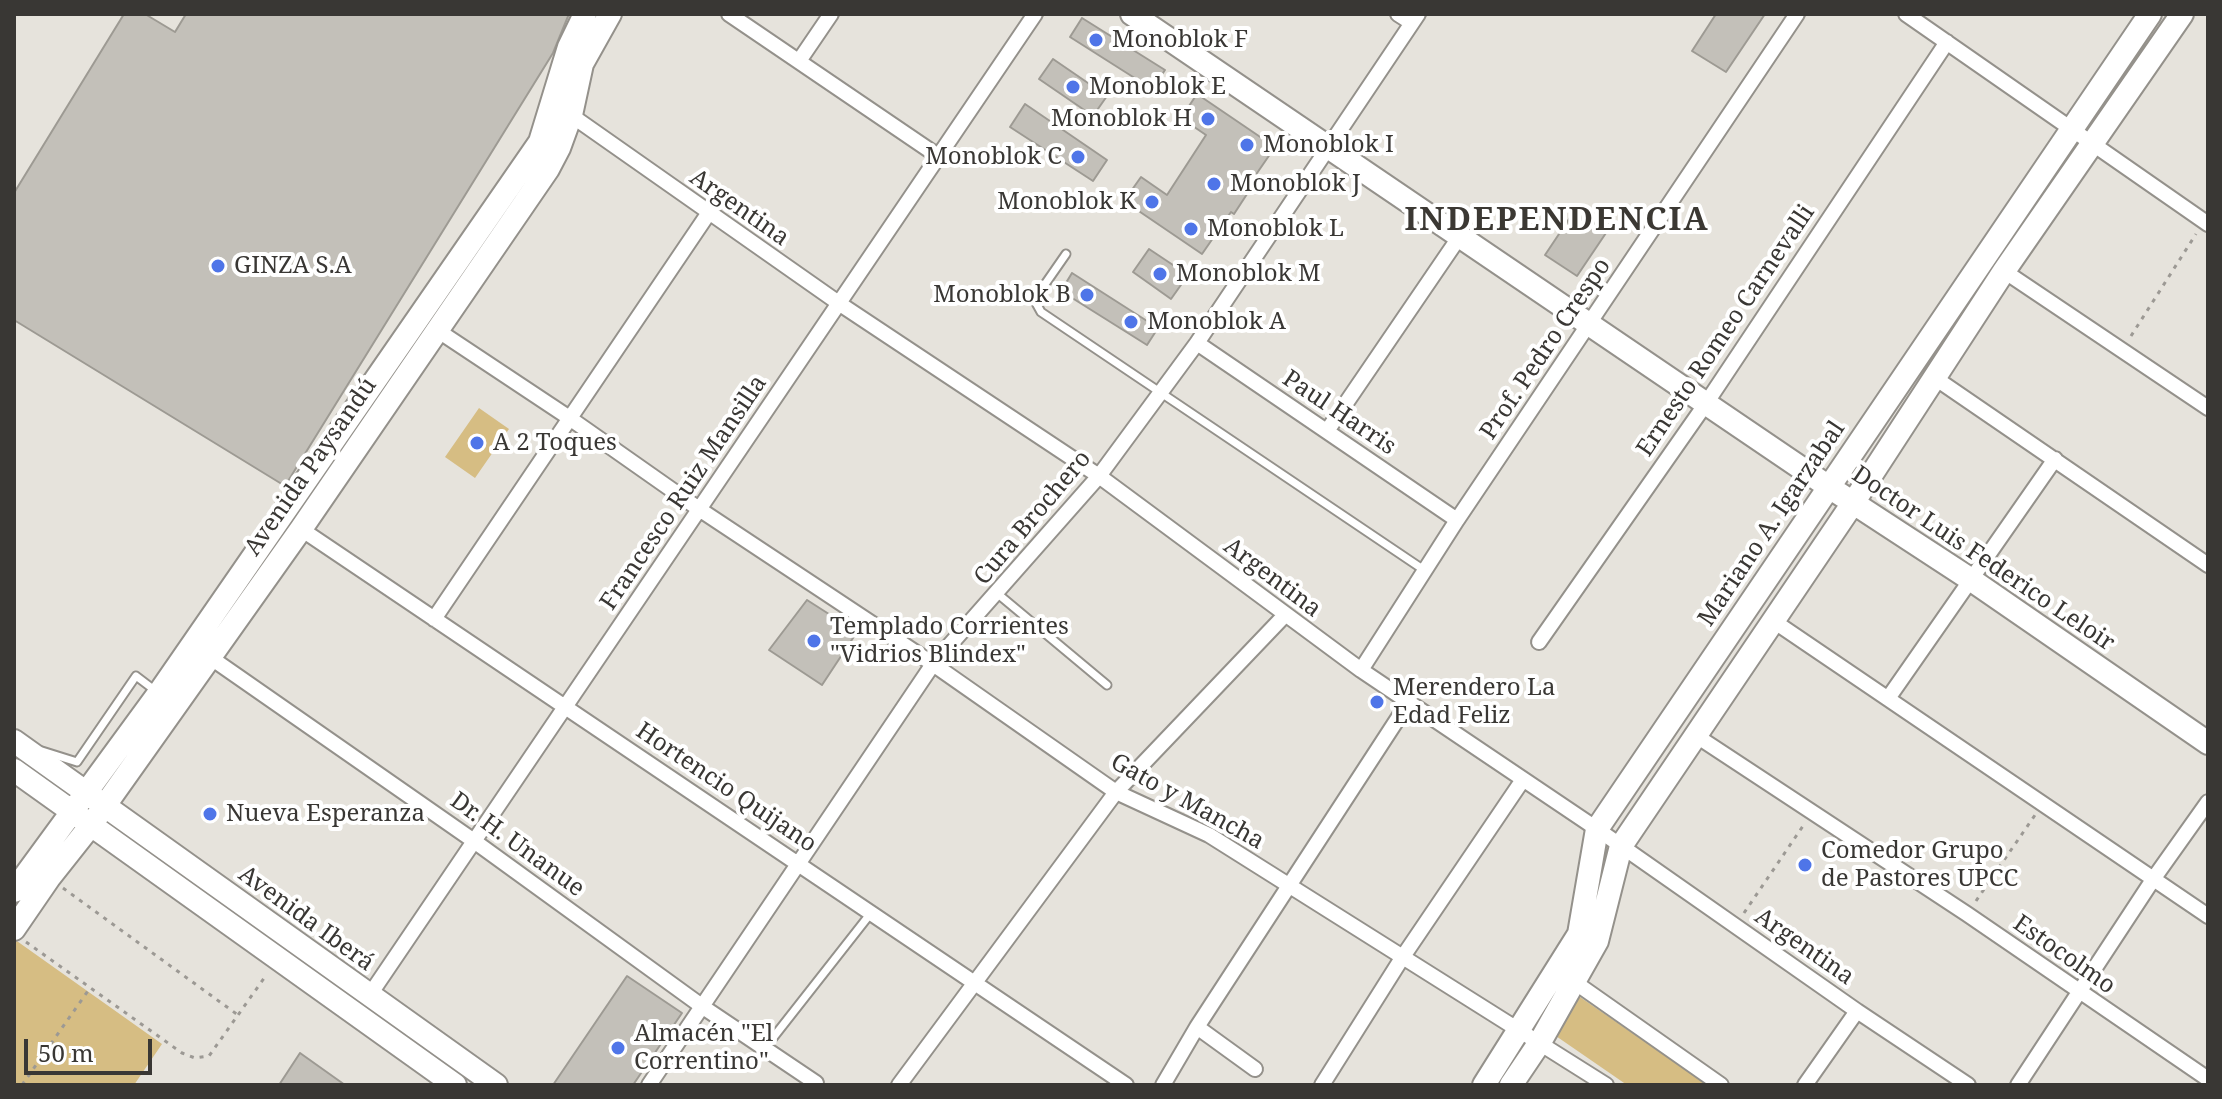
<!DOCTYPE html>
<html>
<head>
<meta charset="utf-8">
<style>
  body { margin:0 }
  #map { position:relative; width:2222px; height:1099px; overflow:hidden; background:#e6e3dc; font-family:"Noto Serif",serif }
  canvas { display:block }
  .frame { position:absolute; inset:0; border:16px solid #393734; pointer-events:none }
  .scale { position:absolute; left:24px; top:1039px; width:128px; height:36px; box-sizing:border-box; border:4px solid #393734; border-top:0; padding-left:10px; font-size:24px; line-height:28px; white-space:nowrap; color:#393734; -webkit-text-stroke:6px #fff; paint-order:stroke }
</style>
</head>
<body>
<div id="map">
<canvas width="2222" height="1099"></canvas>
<div class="frame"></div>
<div class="scale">50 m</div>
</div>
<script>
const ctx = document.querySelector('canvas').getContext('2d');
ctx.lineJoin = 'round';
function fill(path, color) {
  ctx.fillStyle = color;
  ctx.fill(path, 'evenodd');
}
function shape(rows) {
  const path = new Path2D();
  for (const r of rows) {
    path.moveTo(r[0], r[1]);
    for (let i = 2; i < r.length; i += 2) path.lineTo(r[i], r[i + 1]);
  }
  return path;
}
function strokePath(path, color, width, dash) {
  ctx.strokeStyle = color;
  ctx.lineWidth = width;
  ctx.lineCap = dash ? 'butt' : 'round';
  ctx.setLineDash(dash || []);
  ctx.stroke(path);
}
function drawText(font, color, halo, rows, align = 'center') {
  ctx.font = font + ' "Noto Serif",serif';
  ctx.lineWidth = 8;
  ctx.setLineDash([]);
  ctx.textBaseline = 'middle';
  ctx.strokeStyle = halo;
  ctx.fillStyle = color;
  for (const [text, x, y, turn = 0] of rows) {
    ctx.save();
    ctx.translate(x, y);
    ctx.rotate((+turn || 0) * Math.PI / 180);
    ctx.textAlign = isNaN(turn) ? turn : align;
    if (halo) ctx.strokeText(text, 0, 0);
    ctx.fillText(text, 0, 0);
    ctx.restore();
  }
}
fill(shape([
  [479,408,509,429,475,478,445,457],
  [14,939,162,1044,134,1085,14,1085],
  [1577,995,1708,1085,1627,1085,1553,1034]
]), '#d6bd83');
const building = shape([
  [124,14,145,14,175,32,186,14,569,14,553,53,285,486,14,320,14,193,124,14],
  [1716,14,1765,14,1726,72,1692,51,1716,14],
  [1082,18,1165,70,1152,89,1070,37,1082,18],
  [1053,59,1107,96,1093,116,1039,79,1053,59],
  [1197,94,1275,147,1246,189,1249,191,1234,214,1231,212,1202,254,1124,201,1141,177,1167,195,1206,135,1181,118,1197,94],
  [1025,104,1107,160,1093,181,1010,127,1025,104],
  [1575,210,1608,230,1577,276,1545,255,1575,210],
  [1149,249,1188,275,1171,299,1133,272,1149,249],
  [1072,273,1158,328,1147,345,1061,291,1072,273],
  [807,600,857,632,822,685,769,650,807,600],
  [627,976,682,1013,633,1085,553,1085,627,976],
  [300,1053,345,1085,279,1085,300,1053]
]);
fill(building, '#c3c0b9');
strokePath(building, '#9d9a93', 2);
const lane = shape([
  [1066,254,1041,290,1036,303,1041,312,1424,570],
  [998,594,1107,685],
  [42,751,77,762,136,676,157,692],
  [765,1048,871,913]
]);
const street = shape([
  [729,14,938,156],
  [1398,14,1412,23],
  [1906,14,2208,224],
  [799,61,831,14],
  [565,111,840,304,1099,476,1361,670,1597,829,1857,1011,1968,1085],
  [2004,271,2208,408],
  [437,330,568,417,699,509,933,664,1116,792,1209,835,1606,1085],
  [1197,343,1457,520],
  [1935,378,2208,565],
  [1327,431,1460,236],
  [301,529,1126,1085],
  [434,619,708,214],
  [1772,620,2208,916],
  [1539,642,1707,402,1947,42],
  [204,653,474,841,703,1007,816,1083],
  [1361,670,1457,520,1797,14],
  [1889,697,2055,459],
  [1695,735,1967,914,2208,1079],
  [1573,981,1721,1085],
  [369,996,1035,14],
  [1197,1027,1255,1069],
  [649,1085,933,664,1099,476,1197,343,1418,14],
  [899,1085,1116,792,1285,615],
  [1163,1085,1197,1027,1408,703],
  [1322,1085,1402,958,1522,781],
  [1805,1085,1857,1011],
  [2018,1085,2154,878,2208,802]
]);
const secondary = shape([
  [1132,14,1829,487,1970,579,2208,743],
  [14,741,496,1085],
  [14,770,455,1085],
  [14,891,159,693,540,142,569,47,585,14],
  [14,929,49,878,91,825,301,529,548,169,559,148,571,115,582,64,610,14],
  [1484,1085,1579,934,1597,829,2150,14],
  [1511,1085,1540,1042,1597,941,1621,846,1853,503,2004,271,2182,14]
]);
strokePath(lane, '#94918b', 11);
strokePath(street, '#94918b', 18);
strokePath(secondary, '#94918b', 26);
strokePath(shape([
  [2131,336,2196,234],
  [63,888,238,1015],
  [1976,901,2035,815],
  [1744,913,1805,823],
  [26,942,182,1053,195,1058,209,1056,267,974],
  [22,1085,90,988]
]), '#9c9994', 3, [4, 6]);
strokePath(lane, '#fff', 7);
strokePath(street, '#fff', 14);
strokePath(secondary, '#fff', 22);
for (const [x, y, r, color] of [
  [1096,40,8,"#4f75e8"],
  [1073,87,8,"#4f75e8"],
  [1208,119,8,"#4f75e8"],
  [1247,145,8,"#4f75e8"],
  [1078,157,8,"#4f75e8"],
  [1214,184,8,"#4f75e8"],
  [1152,202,8,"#4f75e8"],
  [1191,229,8,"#4f75e8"],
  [218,266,8,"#4f75e8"],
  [1160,274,8,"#4f75e8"],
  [1087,295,8,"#4f75e8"],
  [1131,322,8,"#4f75e8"],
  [477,443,8,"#4f75e8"],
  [814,641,8,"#4f75e8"],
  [1377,702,8,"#4f75e8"],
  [210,814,8,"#4f75e8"],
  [1805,865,8,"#4f75e8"],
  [618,1048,8,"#4f75e8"]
]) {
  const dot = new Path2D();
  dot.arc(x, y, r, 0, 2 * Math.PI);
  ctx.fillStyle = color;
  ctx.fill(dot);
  strokePath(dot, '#fff', 3);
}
drawText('24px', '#393734', '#fff', [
  ["Monoblok F",1112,40],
  ["Monoblok E",1089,87],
  ["Monoblok H",1192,119,"right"],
  ["Monoblok I",1263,145],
  ["Monoblok C",1062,157,"right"],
  ["Monoblok J",1230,184],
  ["Monoblok K",1136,202,"right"],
  ["Monoblok L",1207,229],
  ["GINZA S.A",234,266],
  ["Monoblok M",1176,274],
  ["Monoblok B",1071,295,"right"],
  ["Monoblok A",1147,322],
  ["A 2 Toques",493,443],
  ["Templado Corrientes",830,627],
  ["\"Vidrios Blindex\"",830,655],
  ["Merendero La",1393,688],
  ["Edad Feliz",1393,716],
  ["Nueva Esperanza",226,814],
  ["Comedor Grupo",1821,851],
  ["de Pastores UPCC",1821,879],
  ["Almacén \"El",634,1034],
  ["Correntino\"",634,1062]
], 'left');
drawText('24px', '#393734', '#fff', [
  ["Argentina",739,208,35],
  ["Ernesto Romeo Carnevalli",1726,331,-56],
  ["Prof. Pedro Crespo",1546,349,-56],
  ["Paul Harris",1339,413,34],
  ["Avenida Paysandú",311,467,-55],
  ["Francesco Ruiz Mansilla",684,493,-56],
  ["Cura Brochero",1033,518,-50],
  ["Mariano A. Igarzabal",1772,524,-56],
  ["Doctor Luis Federico Leloir",1983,559,34],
  ["Argentina",1272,578,37],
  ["Hortencio Quijano",726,788,34],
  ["Gato y Mancha",1187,802,29],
  ["Dr. H. Unanue",517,845,36],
  ["Avenida Iberá",306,919,36],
  ["Argentina",1804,947,35],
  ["Estocolmo",2064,955,35]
]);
ctx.letterSpacing = '2px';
drawText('bold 32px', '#3b3833', '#fff', [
  ["INDEPENDENCIA",1557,221]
]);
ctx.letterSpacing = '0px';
</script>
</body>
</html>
